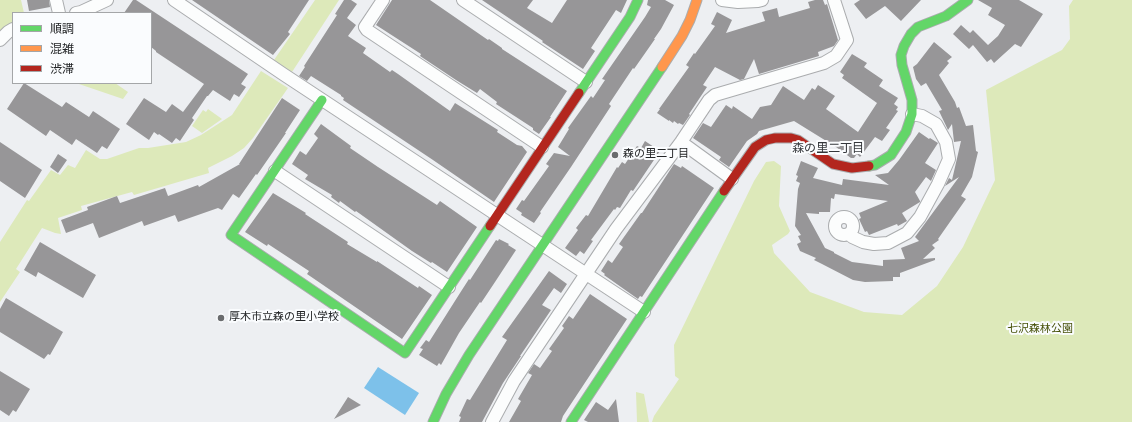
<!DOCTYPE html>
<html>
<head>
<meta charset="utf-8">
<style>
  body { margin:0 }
  #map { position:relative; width:1132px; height:422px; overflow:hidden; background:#edeff2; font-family:"Source Sans 3","Noto Sans JP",sans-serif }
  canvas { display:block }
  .legend { position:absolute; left:12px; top:12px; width:140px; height:72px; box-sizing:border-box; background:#fafcfe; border:1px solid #a4a6a8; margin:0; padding:5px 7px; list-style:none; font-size:12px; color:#232527 }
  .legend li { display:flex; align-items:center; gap:8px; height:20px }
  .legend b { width:20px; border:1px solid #a4a6a8 }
</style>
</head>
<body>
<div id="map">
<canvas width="1132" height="422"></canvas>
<ul class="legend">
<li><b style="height:5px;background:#63d668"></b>順調</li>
<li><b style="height:5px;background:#ff974d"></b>混雑</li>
<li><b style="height:5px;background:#b3261e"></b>渋滞</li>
</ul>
</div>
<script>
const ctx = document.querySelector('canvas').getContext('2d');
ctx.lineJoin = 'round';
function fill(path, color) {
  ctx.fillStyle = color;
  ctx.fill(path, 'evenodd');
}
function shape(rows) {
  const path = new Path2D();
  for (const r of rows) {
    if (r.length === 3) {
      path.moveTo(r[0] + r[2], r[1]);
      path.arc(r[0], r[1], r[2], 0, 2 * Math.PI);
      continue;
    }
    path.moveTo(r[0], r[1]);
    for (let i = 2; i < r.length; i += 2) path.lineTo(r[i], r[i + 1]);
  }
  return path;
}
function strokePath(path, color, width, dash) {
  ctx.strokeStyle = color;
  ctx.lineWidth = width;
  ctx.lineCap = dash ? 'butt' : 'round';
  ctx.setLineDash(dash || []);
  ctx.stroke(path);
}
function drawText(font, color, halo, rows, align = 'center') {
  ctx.font = font + ' "Source Sans 3","Noto Sans JP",sans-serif';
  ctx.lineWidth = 4;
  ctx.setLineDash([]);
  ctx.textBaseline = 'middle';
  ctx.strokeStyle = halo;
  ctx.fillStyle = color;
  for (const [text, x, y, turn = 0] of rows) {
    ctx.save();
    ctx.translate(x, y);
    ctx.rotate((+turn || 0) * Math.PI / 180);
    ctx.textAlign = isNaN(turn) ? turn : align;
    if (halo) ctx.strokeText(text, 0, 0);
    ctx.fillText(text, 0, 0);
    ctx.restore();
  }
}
fill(shape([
  [0,0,21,0,24,13,13,13,13,25,0,33],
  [315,0,339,0,292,72,274,60],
  [1073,0,1132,0,1132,422,652,422,654,416,679,379,675,376,674,345,754,181,766,162,774,161,781,166,779,206,790,231,788,234,772,245,774,253,810,292,864,312,902,315,937,286,963,247,995,180,986,90,1062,50,1070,39,1069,6],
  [261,71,288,88,253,138,244,148,232,156,208,168,209,173,134,195,132,192,81,206,82,210,58,218,61,234,55,233,42,228,16,269,20,272,0,302,0,242,27,200,29,201,51,170,60,175,68,165,75,168,86,150,100,159,107,159,139,148,148,148,186,142,201,135,232,115],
  [76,83,115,83,128,92,123,99],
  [208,109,222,119,202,133,192,126,203,110,206,112],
  [636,392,644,394,649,422,637,422]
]), '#dde9ba');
fill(shape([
  [378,367,419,393,405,415,364,388]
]), '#7dc1ea');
fill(shape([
  [27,0,49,0,50,7,29,11],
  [133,0,136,0,248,74,241,84,246,87,239,97,234,94,230,101,213,90,208,96,207,96,192,118,194,120,180,141,176,138,172,143,159,134,158,135,154,132,149,140,126,124,144,98,166,112,172,104,183,112,204,84,156,52,156,51,151,47,151,13,124,13],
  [192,0,309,0,288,32,290,34,273,55],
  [344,0,351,0,357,4,347,18,356,25,348,36,366,48,363,53,390,72,392,70,398,74,450,111,455,103,498,130,497,132,517,145,522,146,527,152,494,202,433,160,343,100,344,98,341,96,341,95,311,76,307,81,299,76,305,67,304,66,337,15,335,14],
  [392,0,430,0,488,40,489,39,502,48,502,49,567,91,550,117,551,117,539,134,533,130,533,128,496,104,497,102,480,89,477,93,456,80,420,56,421,54,376,25],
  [482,0,533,0,527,8,552,23,567,0,627,0,621,13,616,10,591,48,595,51,583,69,542,42,543,41],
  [648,0,665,0,674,5,661,29,654,39,655,39,634,69,633,68,609,104,611,106,571,167,540,212,541,213,534,223,521,215,522,213,516,209,522,200,524,201,549,166,546,164,554,153,570,156,558,147,569,129,568,128,591,96,593,98,605,80,602,79,645,17,651,7,647,5],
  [815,0,823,0,825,5,827,4,838,40,834,46,818,52,819,56,759,74,754,59,744,79,740,80,715,67,703,85,707,87,689,114,690,115,683,125,679,123,678,124,674,121,673,123,669,120,669,121,657,113,660,109,659,109,689,67,686,65,694,53,695,54,715,26,711,24,717,12,732,20,726,33,765,21,762,12,777,8,779,17,810,8,808,2],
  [860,0,921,0,901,21,885,6,866,19,854,4],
  [978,0,1019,0,1043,14,1021,47,1015,44,994,63,991,59,987,62,973,45,969,49,953,34,961,25,970,33,973,30,988,45,998,36,1005,25,988,15,992,8],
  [934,42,952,57,947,61,949,63,939,75,955,102,957,108,959,107,966,126,973,125,976,151,978,152,972,177,961,196,966,199,938,239,939,240,932,245,935,248,923,259,935,258,935,260,900,273,900,277,893,277,893,281,865,282,853,280,822,264,814,260,816,258,800,251,797,244,801,242,798,236,801,235,795,226,798,189,800,183,796,181,798,176,796,175,801,161,818,168,813,178,842,185,843,179,889,185,875,175,888,173,899,160,919,132,929,139,930,138,938,143,925,163,936,170,931,181,926,177,915,192,920,201,920,202,902,213,907,221,898,226,897,224,869,235,867,231,865,232,859,219,861,218,859,213,888,201,835,194,834,199,831,198,830,212,819,212,819,214,806,213,825,248,834,252,834,253,852,262,883,266,883,260,905,259,901,248,919,241,915,237,959,177,945,186,949,178,952,180,961,141,954,142,952,124,948,130,939,111,942,110,926,83,921,86,916,79,913,67,917,64],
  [852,54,867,63,864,67,883,80,879,86,898,98,894,104,898,107,896,110,898,111,886,128,890,130,882,141,875,137,860,157,857,154,854,158,851,158,836,147,794,121,759,131,757,134,747,141,729,167,719,160,721,157,693,138,703,123,711,127,726,105,732,109,733,106,752,119,760,107,771,105,783,86,804,100,812,88,815,90,818,85,835,96,826,109,858,132,877,103,842,78,844,75,840,72],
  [24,83,62,107,66,102,89,117,93,111,120,129,107,149,102,146,97,153,76,139,72,145,50,130,46,136,7,109],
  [282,98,300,110,285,133,286,133,257,175,256,174,239,198,233,194,222,210,218,208,178,222,175,215,144,226,142,221,99,238,93,223,66,233,61,220,88,210,87,207,117,196,120,203,165,188,168,196,198,185,199,187,240,164,239,164],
  [321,124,351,146,350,148,378,167,437,205,440,201,477,227,447,272,432,262,431,263,412,251,356,211,355,212,340,201,339,203,331,197,332,195,305,179,308,175,292,164,300,151,306,155,318,138,314,134],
  [645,141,660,151,633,191,631,190,620,208,617,207,615,210,614,209,591,240,593,241,584,254,580,251,576,256,565,248,578,230,576,228,586,215,588,216,617,167,618,168,622,162,625,164,637,146,641,148],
  [0,142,42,170,25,198,0,181],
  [58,154,67,160,58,173,50,167],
  [674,164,681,168,682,166,714,188,642,297,640,296,638,299,604,275,605,274,601,271,608,260,612,263,623,247,619,244,641,213,642,213],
  [273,193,306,213,305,214,348,242,347,244,377,262,377,261,418,288,419,286,432,295,402,339,307,274,309,271,268,244,267,246,245,232],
  [499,239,509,244,508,245,516,250,495,282,481,303,480,302,459,333,441,365,439,363,437,366,419,355,423,349,420,348,426,340,429,342,460,293,469,279,470,280,496,240,498,241],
  [40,242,96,275,83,298,38,272,36,277,24,270],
  [549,271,567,284,561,293,554,288,542,305,551,310,520,356,521,356,503,383,482,422,459,422,461,417,459,416,467,399,470,400,507,340,502,337],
  [590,294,627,319,563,416,561,422,509,422,521,401,518,399,532,375,528,373,534,364,540,368,552,351,549,349,564,328,562,326,569,316,573,319],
  [6,298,63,332,50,355,48,354,44,359,0,332,0,309],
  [0,371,30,389,16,412,13,410,9,416,0,410],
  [348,397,361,405,334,419],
  [616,399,619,422,588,422,584,420,596,402,608,410]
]), '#979698');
const street = shape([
  [56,0,59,13],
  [174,0,283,74,644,312],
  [383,0,365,27,367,30,542,147],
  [463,0,586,82],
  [722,0,738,2,758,1,762,0],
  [76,13,81,12,107,0],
  [0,40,8,32,13,29],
  [681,142,732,179],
  [275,171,449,287],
  [844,226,9],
  [851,232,852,237,863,242,874,244,888,243,907,233,920,217,938,184,949,159,946,142,936,124,922,116,912,114],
  [492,422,514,381,616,229,681,142,709,100,715,95,824,63,836,56,847,40,834,0]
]);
const fast = shape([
  [579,93,630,17,638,0],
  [322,100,231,235,405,353,490,226],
  [869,166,875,165,891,155,906,132,912,114,912,100,902,65,901,55,904,46,911,34,918,27,946,16,968,0],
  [433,422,446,394,469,355,662,67],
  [571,422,724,191]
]);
const slow = shape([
  [662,67,682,36,690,20,697,0]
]);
const jam = shape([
  [724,191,755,147,766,140,775,138,791,138,798,140,833,164,852,168,869,166],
  [490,226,579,93]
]);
strokePath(street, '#aaacae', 14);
strokePath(fast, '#aaacae', 11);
strokePath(slow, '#aaacae', 11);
strokePath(jam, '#aaacae', 11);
strokePath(street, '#fcfdfd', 12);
strokePath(fast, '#63d668', 9);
strokePath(slow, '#ff974d', 9);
strokePath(jam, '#b3261e', 9);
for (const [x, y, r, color] of [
  [615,155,4,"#6a6c6e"],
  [221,318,4,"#6a6c6e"]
]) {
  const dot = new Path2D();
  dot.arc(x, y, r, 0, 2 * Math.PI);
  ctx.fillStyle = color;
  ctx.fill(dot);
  strokePath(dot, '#fafcfe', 1.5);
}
drawText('11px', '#232527', '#fafcfe', [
  ["森の里二丁目",623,155],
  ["厚木市立森の里小学校",229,318]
], 'left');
drawText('11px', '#47520a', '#fafcfe', [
  ["七沢森林公園",1040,330]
]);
drawText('12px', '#34373b', '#fafcfe', [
  ["森の里二丁目",828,149]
]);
</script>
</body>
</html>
